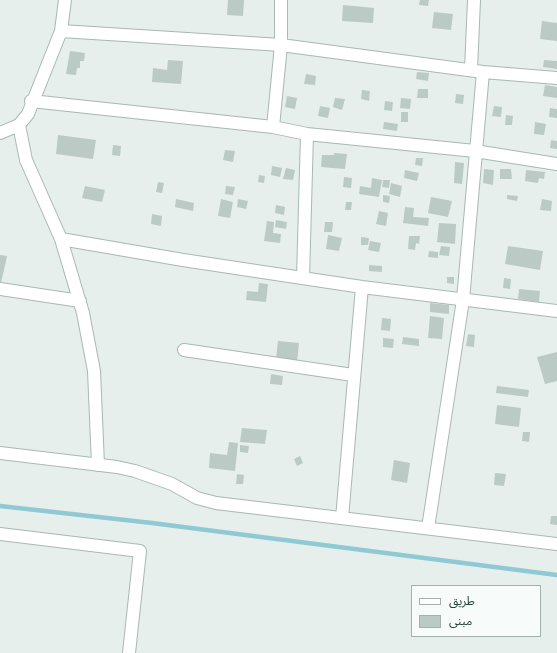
<!DOCTYPE html>
<html>
<head>
<meta charset="utf-8">
<style>
  body { margin:0 }
  #map { position:relative; width:557px; height:653px; overflow:hidden; background:#e6efeb; font-family:"Titillium Web","Noto Sans Arabic",sans-serif }
  canvas { display:block }
  .legend { position:absolute; left:411px; top:585px; width:130px; height:52px; box-sizing:border-box; background:#f7fbf9; border:1px solid #a3b1ad; margin:0; padding:5px 7px; list-style:none; font-size:12px; color:#24423a }
  .legend li { display:flex; align-items:center; gap:8px; height:20px }
  .legend b { width:20px; border:1px solid #a3b1ad }
</style>
</head>
<body>
<div id="map">
<canvas width="557" height="653"></canvas>
<ul class="legend">
<li><b style="height:5px;background:#fff"></b>طريق</li>
<li><b style="height:11px;background:#bbcac4"></b>مبنى</li>
</ul>
</div>
<script>
const ctx = document.querySelector('canvas').getContext('2d');
ctx.lineJoin = 'round';
function shape(rows) {
  const path = new Path2D();
  for (const r of rows) {
    path.moveTo(r[0], r[1]);
    for (let i = 2; i < r.length; i += 2) path.lineTo(r[i], r[i + 1]);
  }
  return path;
}
function strokePath(path, color, width, dash) {
  ctx.strokeStyle = color;
  ctx.lineWidth = width;
  ctx.lineCap = dash ? 'butt' : 'round';
  ctx.setLineDash(dash || []);
  ctx.stroke(path);
}
function fill(path, color) {
  ctx.fillStyle = color;
  ctx.fill(path, 'evenodd');
}
strokePath(shape([
  [0,506,152,523,557,575]
]), '#8ec9d4', 4.5);
fill(shape([
  [228,0,244,0,243,16,227,15],
  [420,0,429,0,428,6,419,5],
  [343,5,374,8,373,23,342,21],
  [434,12,453,14,451,30,432,28],
  [542,21,557,23,557,41,540,39],
  [70,51,85,53,84,61,80,61,80,68,77,68,76,75,66,74],
  [168,60,183,61,181,84,152,82,153,68,167,70],
  [544,60,557,61,557,69,543,67],
  [417,72,429,73,428,81,416,79],
  [306,74,316,76,315,85,304,84],
  [545,85,557,87,557,98,543,96],
  [418,89,428,89,428,98,417,98],
  [362,90,370,91,369,101,361,99],
  [456,94,464,95,463,104,455,103],
  [287,96,297,98,295,109,285,107],
  [335,98,345,99,342,110,333,107],
  [401,98,411,99,410,109,400,108],
  [385,101,393,102,392,111,384,110],
  [320,106,330,108,328,118,318,116],
  [494,106,502,107,501,117,492,116],
  [550,108,557,109,557,118,549,117],
  [401,112,408,112,408,122,401,122],
  [506,115,513,116,512,125,505,125],
  [384,122,398,124,397,131,383,129],
  [535,122,546,124,544,135,534,134],
  [58,135,96,140,93,159,56,154],
  [551,140,557,141,557,149,550,148],
  [113,145,121,146,120,156,112,155],
  [225,150,235,151,233,162,223,160],
  [334,153,347,154,345,169,321,167,322,155,334,155],
  [416,158,423,158,422,166,415,165],
  [455,162,464,163,462,184,454,183],
  [272,166,282,168,280,177,271,175],
  [286,168,295,170,293,180,283,179],
  [484,169,494,170,493,185,483,183],
  [500,169,511,169,512,179,500,179],
  [405,170,419,173,417,181,404,178],
  [526,170,545,172,544,179,539,178,538,183,525,181],
  [259,175,265,176,264,183,258,182],
  [344,177,352,178,351,188,343,187],
  [372,178,382,180,379,197,359,194,360,186,371,188],
  [383,180,390,180,389,188,382,187],
  [158,182,164,183,162,193,156,192],
  [391,183,402,186,400,197,389,194],
  [85,186,105,190,102,202,82,198],
  [226,186,235,187,233,195,225,194],
  [383,195,390,196,389,203,383,202],
  [507,195,518,196,517,201,507,199],
  [431,197,452,201,448,217,428,213],
  [176,199,194,203,193,211,175,207],
  [221,199,233,202,230,218,218,216],
  [238,199,248,201,246,209,237,207],
  [542,199,552,201,551,211,540,210],
  [346,202,352,202,351,210,345,210],
  [276,205,285,207,284,215,275,213],
  [405,207,414,208,413,217,429,218,428,226,403,223],
  [379,211,388,213,386,226,376,224],
  [152,214,162,216,161,226,151,224],
  [276,220,287,222,286,229,275,227],
  [267,221,274,222,273,233,281,234,280,243,264,241],
  [325,222,333,222,332,232,324,232],
  [439,223,456,224,455,244,437,242],
  [328,235,342,238,339,251,326,249],
  [409,236,420,236,419,244,416,243,415,250,408,249],
  [361,237,369,238,368,245,361,245],
  [370,241,381,243,379,252,368,250],
  [441,246,450,247,449,256,439,255],
  [508,246,543,251,540,270,505,264],
  [429,251,438,252,438,258,428,257],
  [0,255,7,256,1,283,0,283],
  [369,265,382,266,382,272,369,271],
  [447,277,454,277,454,284,447,283],
  [504,278,511,279,510,289,503,288],
  [259,283,268,284,266,302,246,300,247,291,258,292],
  [519,289,540,291,539,302,518,299],
  [430,303,449,305,449,314,430,312],
  [430,316,444,318,442,339,428,338],
  [382,318,391,319,390,331,381,330],
  [468,334,475,335,474,347,466,346],
  [403,337,419,339,419,346,402,344],
  [383,338,394,339,393,348,383,347],
  [278,341,299,343,297,362,276,359],
  [557,352,557,381,545,384,537,357],
  [271,374,283,376,282,385,270,384],
  [497,386,529,390,528,397,496,393],
  [497,405,521,408,519,427,495,424],
  [242,428,267,430,265,444,240,442],
  [523,432,530,432,529,442,522,441],
  [229,442,238,443,235,471,209,468,210,453,227,455],
  [240,445,249,446,248,453,240,452],
  [300,456,303,463,297,466,294,459],
  [394,460,410,463,407,483,391,480],
  [495,473,506,474,504,486,494,485],
  [237,474,244,475,243,484,236,484],
  [551,516,557,516,557,525,550,524]
]), '#bbcac4');
const street = shape([
  [61,31,281,45,483,72,557,78],
  [471,70,474,0],
  [31,101,273,127,307,134,475,151,557,164],
  [19,125,26,160,61,239,83,313,94,371,98,465],
  [273,127,281,45,281,0],
  [0,133,19,125,28,114,61,31,65,0],
  [61,239,183,260,362,287,557,311],
  [303,278,307,134],
  [0,289,80,301],
  [184,350,353,375],
  [0,453,117,467,135,471,172,484,197,498,216,503,557,544],
  [342,518,362,287],
  [428,528,463,300,483,72],
  [0,534,140,551,129,653]
]);
strokePath(street, '#a8b8b2', 14);
strokePath(street, '#fff', 12);
</script>
</body>
</html>
